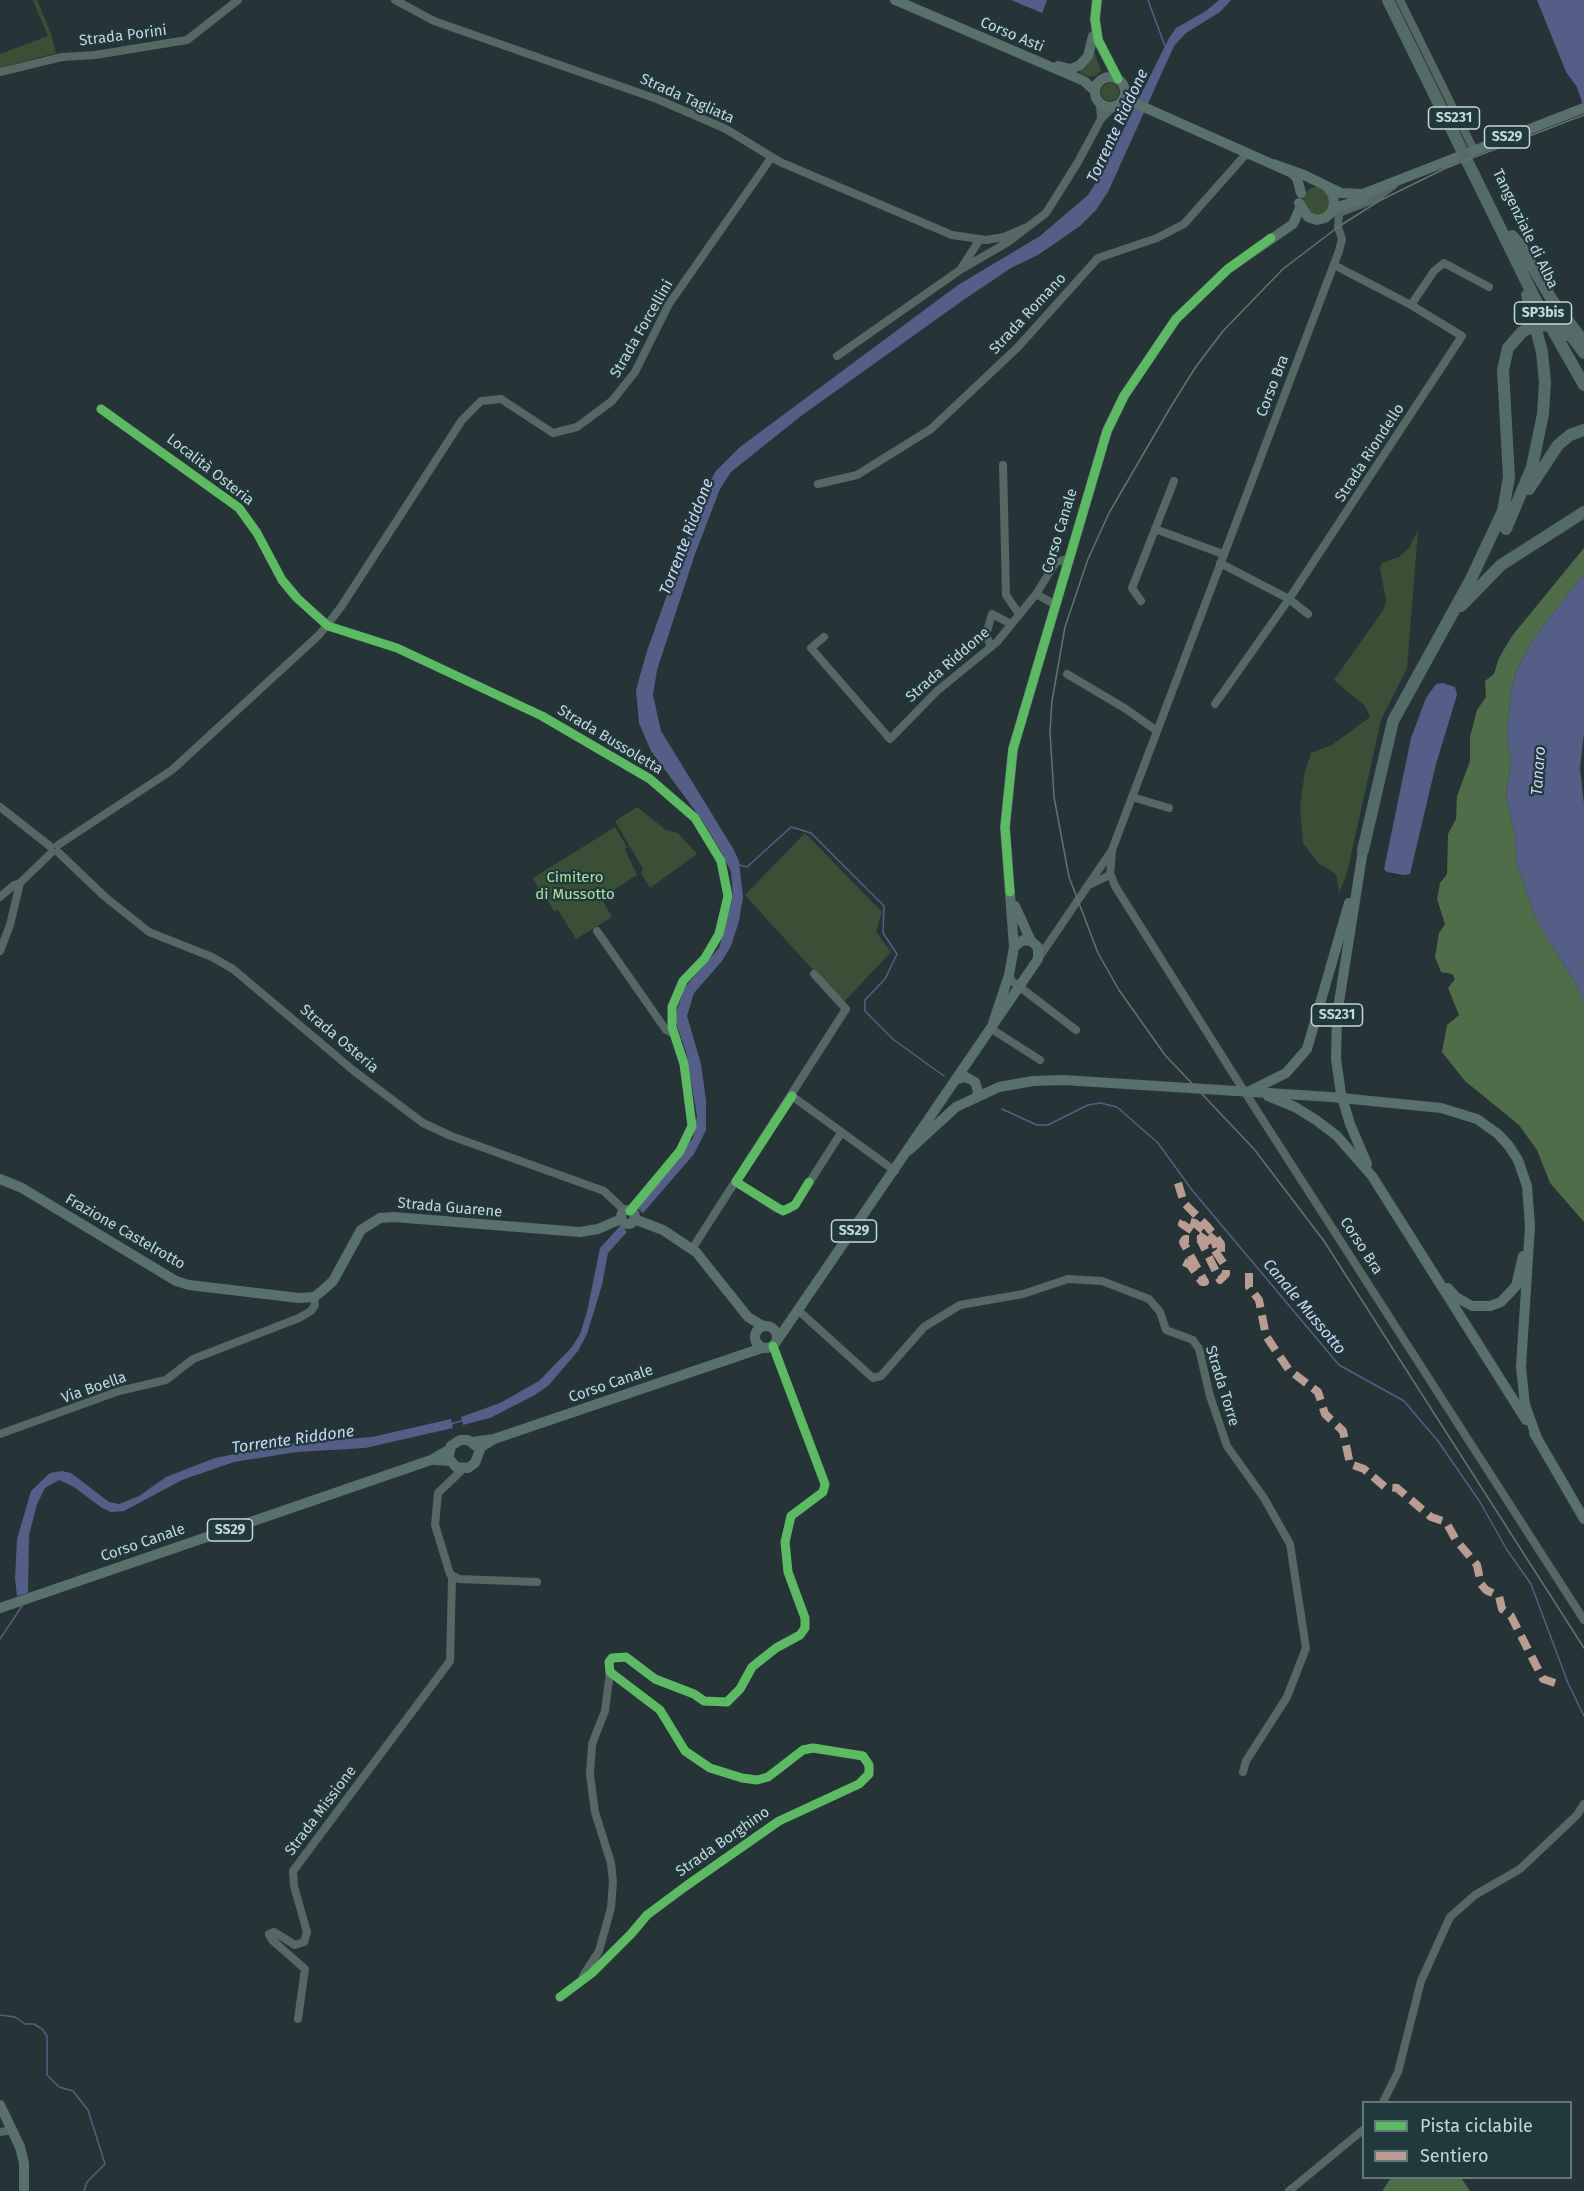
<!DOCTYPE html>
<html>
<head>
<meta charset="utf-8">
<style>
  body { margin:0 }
  #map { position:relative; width:1584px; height:2191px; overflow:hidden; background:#263437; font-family:"Fira Sans",sans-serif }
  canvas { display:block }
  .legend { position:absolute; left:1362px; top:2101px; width:210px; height:78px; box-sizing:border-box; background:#20393d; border:2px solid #63787b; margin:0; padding:8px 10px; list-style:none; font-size:18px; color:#c7d6d8 }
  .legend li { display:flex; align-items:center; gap:12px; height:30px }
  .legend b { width:30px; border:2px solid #63787b }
</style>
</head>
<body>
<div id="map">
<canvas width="1584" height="2191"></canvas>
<ul class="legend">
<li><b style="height:8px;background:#5cba63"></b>Pista ciclabile</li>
<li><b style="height:8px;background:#b99d93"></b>Sentiero</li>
</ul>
</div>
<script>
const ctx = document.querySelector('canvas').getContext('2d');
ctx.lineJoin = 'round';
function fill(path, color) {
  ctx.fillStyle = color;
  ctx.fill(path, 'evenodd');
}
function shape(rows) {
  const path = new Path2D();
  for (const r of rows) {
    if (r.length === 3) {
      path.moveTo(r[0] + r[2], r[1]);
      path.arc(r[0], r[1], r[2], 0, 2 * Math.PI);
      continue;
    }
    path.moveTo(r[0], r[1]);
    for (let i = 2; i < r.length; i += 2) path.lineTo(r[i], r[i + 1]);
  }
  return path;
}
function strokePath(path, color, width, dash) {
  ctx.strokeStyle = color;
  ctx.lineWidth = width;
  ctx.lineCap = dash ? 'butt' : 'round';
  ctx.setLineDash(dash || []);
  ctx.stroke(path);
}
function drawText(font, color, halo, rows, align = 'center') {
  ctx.font = font + ' "Fira Sans",sans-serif';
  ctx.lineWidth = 4.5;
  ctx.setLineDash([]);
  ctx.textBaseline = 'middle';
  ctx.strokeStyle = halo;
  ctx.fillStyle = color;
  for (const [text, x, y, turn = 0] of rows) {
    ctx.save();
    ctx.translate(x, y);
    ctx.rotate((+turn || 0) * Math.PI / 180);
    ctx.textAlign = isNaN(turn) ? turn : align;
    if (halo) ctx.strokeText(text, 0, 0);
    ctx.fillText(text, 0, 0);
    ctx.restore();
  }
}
fill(shape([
  [33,0,37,0,51,34,56,53,0,68,0,54,48,36],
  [1093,48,1101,71,1095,76,1090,77,1080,73,1078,68],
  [1110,92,9],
  [1317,201,14],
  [1418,530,1407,668,1381,720,1347,873,1339,893,1336,874,1318,863,1303,843,1300,807,1305,771,1311,753,1332,745,1370,717,1365,706,1334,680,1384,609,1386,600,1380,568,1382,563,1399,557,1409,548],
  [637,807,666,830,678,833,697,854,650,888,641,873,643,869,615,821],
  [615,827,627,847,625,849,637,875,601,898,612,917,576,939,558,910,554,911,546,898,544,899,533,878],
  [805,833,882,912,876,932,891,952,843,1003,745,895]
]), '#3a4f36');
fill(shape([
  [1584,548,1584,574,1534,638,1516,671,1511,693,1507,734,1511,764,1506,795,1515,835,1517,864,1536,919,1577,986,1584,1003,1584,1222,1550,1183,1537,1150,1519,1125,1465,1081,1442,1052,1447,1025,1459,1015,1448,988,1455,979,1452,974,1441,972,1435,957,1439,933,1445,924,1437,899,1440,883,1447,874,1448,834,1456,819,1457,796,1470,761,1470,737,1477,710,1486,697,1485,681,1494,674,1499,658,1512,636],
  [1391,2178,1461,2178,1470,2191,1382,2191]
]), '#506d49');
fill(shape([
  [1011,0,1047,0,1042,13],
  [1219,0,1231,0,1220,12,1186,33,1174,46,1108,192,1096,210,1080,226,1038,255,1011,268,962,301,801,416,731,472,720,489,695,554,657,670,653,695,661,731,734,850,739,861,743,897,739,921,731,946,722,961,694,993,687,1016,701,1064,706,1100,706,1130,694,1154,643,1213,637,1208,693,1138,697,1116,686,1052,676,1023,676,1012,685,987,719,948,733,896,731,872,722,853,702,820,651,751,639,723,636,690,647,651,699,505,715,472,740,447,958,285,1040,236,1088,195,1102,173,1169,38,1176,28,1206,11],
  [1537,0,1584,0,1584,108,1577,87,1566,72],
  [1584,574,1584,733,1580,768,1584,804,1584,1003,1577,986,1536,919,1517,864,1515,835,1506,795,1511,764,1507,734,1511,693,1516,671,1534,638],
  [1443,683,1455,687,1457,695,1436,764,1410,874,1403,875,1387,872,1384,869,1411,738,1426,698,1436,684],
  [621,1225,627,1232,608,1253,602,1285,587,1334,578,1351,549,1385,535,1395,490,1418,463,1425,461,1417,500,1403,539,1381,572,1347,580,1334,587,1312,600,1248],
  [451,1419,453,1428,365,1448,297,1452,234,1462,182,1480,124,1511,111,1512,102,1508,74,1487,59,1480,45,1488,37,1504,29,1535,28,1593,17,1596,15,1579,17,1539,31,1491,50,1473,62,1471,71,1473,109,1502,119,1504,139,1496,166,1477,215,1458,285,1444,372,1437]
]), '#555e87');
strokePath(shape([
  [1148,0,1165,46],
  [739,865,747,867,791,827,811,833,884,906,883,933,897,954,885,979,865,1000,865,1011,894,1040,944,1076],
  [1002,1109,1037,1125,1048,1125,1088,1105,1100,1103,1117,1107,1158,1143,1192,1190,1339,1365,1404,1401,1438,1441,1480,1502,1507,1550,1531,1584,1568,1683,1584,1716],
  [451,1424,464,1420],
  [0,1639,22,1606],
  [0,2015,15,2017,25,2024,34,2024,42,2029,47,2036,47,2075,59,2087,73,2091,88,2110,105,2164,87,2182,84,2191]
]), '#555e87', 1.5);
strokePath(shape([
  [395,0,434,21,657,99,726,129,780,162,952,235,986,240,1004,237,1025,228],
  [1400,0,1474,150],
  [0,72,62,57,95,55,187,40,238,0],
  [1100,104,1101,119],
  [962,267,980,239],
  [1411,305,1434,271,1444,263,1489,287],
  [837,356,960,270,1008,242,1046,213,1078,162,1101,119,1112,108],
  [101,409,239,508,257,533,282,580,297,598,328,626,397,648,542,716,650,779,695,818,721,861,728,896,719,934,705,958,683,981,672,1007,672,1027,684,1064,692,1126,680,1151,630,1211],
  [1003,465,1006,595,1019,614],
  [818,484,857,475,931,429,1018,347,1098,258,1157,238,1184,224,1247,153],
  [1155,529,1223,554],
  [1220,563,1289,599,1308,614],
  [1036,594,1054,604],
  [1141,601,1132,588,1174,481],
  [824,637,811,648,890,739,937,691,997,642,1036,594,1056,562,1068,559],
  [991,647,986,635,992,614,1011,624],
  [1067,674,1126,709,1157,731],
  [1215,704,1289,599,1462,336,1411,305,1334,265],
  [1132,797,1169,808],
  [0,807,51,847],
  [58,845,172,770,319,635,341,607,462,420,481,401,501,399,553,433,577,427,612,401,635,372,669,304,771,158],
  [58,852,104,896,149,932,212,957,233,969,354,1071,423,1123,451,1136,604,1191,625,1211],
  [1110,873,1115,886,1239,1083,1584,1620],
  [1087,886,1110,875,1112,850,1339,251,1342,239,1338,227,1339,213,1375,199,1394,185],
  [0,897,14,885,20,883],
  [597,931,666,1030,674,1034],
  [0,951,10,925,20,883,52,852],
  [1038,959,1110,853],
  [1009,975,1012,981,1076,1030],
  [990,1028,1040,1060],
  [792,1096,895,1171],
  [736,1182,777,1209,789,1209,795,1205,841,1133],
  [692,1249,846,1009,814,974],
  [799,1311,873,1378,881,1376,924,1327,960,1305,1023,1294,1068,1279,1102,1281,1149,1299,1160,1312,1166,1330,1193,1340,1199,1349,1210,1396,1227,1446,1264,1498,1290,1544,1306,1648,1287,1697,1246,1761,1243,1772],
  [0,1434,119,1391,166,1380,193,1359,299,1318,311,1311,315,1305,314,1297],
  [464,1468,438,1493,435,1525,450,1574,459,1579,537,1582],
  [583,1976,599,1951,611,1908,613,1882,611,1863,595,1812,590,1775,592,1744,605,1711,610,1672],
  [560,1997,592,1973,631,1934,647,1915,686,1886,779,1821,859,1784,869,1774,869,1765,863,1756,813,1748,803,1750,768,1777,757,1780,742,1778,710,1768,685,1751,660,1710,610,1672,609,1662,612,1658,626,1657,655,1679,694,1694,704,1701,727,1702,740,1689,752,1667,776,1648,800,1635,805,1628,805,1618,788,1572,785,1542,791,1516,823,1492,825,1484,773,1346],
  [298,2019,305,1969,272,1940,269,1934,274,1932,295,1945,304,1942,307,1932,294,1886,293,1871,450,1661,452,1577],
  [1383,2102,1398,2072,1421,1981,1450,1917,1475,1895,1520,1869,1577,1815,1584,1804],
  [0,2132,13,2130],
  [1289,2191,1364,2129]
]), '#566864', 8);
strokePath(shape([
  [895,0,1084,81,1095,91],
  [1097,0,1095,19,1098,40,1118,79],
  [1058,66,1071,69,1080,65,1088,56,1093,36],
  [1110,92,15],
  [1126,91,1137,104,1292,173,1297,178,1301,193],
  [1273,164,1304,175,1341,193,1363,194,1584,108],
  [1299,203,1308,217,1317,220,1325,218,1331,213,1334,204,1333,195,1328,188],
  [1334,208,1364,199],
  [1363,850,1337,1015,1336,1059,1341,1094,1350,1124,1367,1164],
  [1015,906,1031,941],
  [993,1023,1009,975,1014,947,1005,827,1013,749,1107,431,1124,396,1176,319,1228,269,1293,224,1300,208],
  [958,1079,966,1077,975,1082,978,1091,976,1098],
  [1250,1091,1286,1073,1307,1049,1349,903],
  [1268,1096,1295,1107,1316,1120,1337,1136,1372,1176,1526,1420],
  [909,1150,956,1107,999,1087,1033,1081,1063,1080,1331,1097,1441,1108,1477,1119,1498,1134,1509,1146,1518,1160,1527,1186,1530,1226,1521,1367,1525,1405,1537,1438],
  [0,1179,22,1188,176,1281,189,1285,299,1298,314,1297,322,1291,333,1281,361,1230,380,1218,394,1217,580,1232,598,1229,621,1219],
  [628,1217,7],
  [634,1219,663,1230,696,1252,748,1317,763,1326],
  [1448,1288,1456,1297,1472,1306,1490,1306,1501,1302,1516,1286,1523,1256],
  [766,1337,11],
  [776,1342,1038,959,1038,947,1031,941,1023,940,1014,947],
  [1534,1433,1584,1519],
  [472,1442,494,1439,762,1348],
  [449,1455,451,1446,460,1440,468,1440,476,1446],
  [434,1460,451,1461,456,1467,468,1468,475,1463,481,1447,491,1441],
  [0,1608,431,1460,450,1449],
  [0,2105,20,2147,24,2163,24,2191]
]), '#59706c', 10);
strokePath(shape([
  [1388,0,1534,297,1584,385],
  [1512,236,1520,245,1552,300,1583,341],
  [1529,489,1558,445,1570,435,1584,430],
  [1506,529,1532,467,1543,414,1545,382,1542,352,1527,295],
  [1461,606,1501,565,1584,512],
  [1363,850,1393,721,1470,581,1503,511,1509,477,1503,370,1508,348,1522,332,1531,327,1550,325,1572,337,1584,353]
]), '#546b68', 12);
strokePath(shape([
  [1584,115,1446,168,1379,201,1338,227,1283,269,1223,331,1195,368,1170,408,1109,513,1088,559,1065,627,1052,701,1050,732,1054,797,1069,877,1098,953,1119,990,1165,1055,1254,1149,1324,1241,1584,1648]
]), '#657271', 1.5);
strokePath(shape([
  [1178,1183,1184,1203,1207,1226,1221,1244,1221,1252,1218,1252,1214,1240,1195,1223,1184,1220,1182,1224,1209,1242,1226,1267,1226,1274,1220,1280,1200,1239,1185,1239,1183,1242,1205,1282,1202,1282,1190,1265,1180,1260],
  [1249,1273,1249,1287,1259,1300,1266,1336,1289,1370,1318,1392,1325,1414,1343,1431,1350,1464,1364,1469,1385,1487,1397,1488,1431,1517,1446,1522,1456,1540,1477,1565,1481,1584,1486,1590,1499,1596,1502,1609,1511,1616,1543,1679,1555,1683]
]), '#b99d93', 8, [15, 8]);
strokePath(shape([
  [1097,0,1095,19,1098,40,1118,79],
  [101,409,239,508,257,533,282,580,297,598,328,626,397,648,542,716,650,779,695,818,721,861,728,896,719,934,705,958,683,981,672,1007,672,1027,684,1064,692,1126,680,1151,630,1211],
  [1010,892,1005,827,1013,749,1107,431,1124,396,1176,319,1228,269,1271,238],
  [792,1096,736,1182,783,1211,795,1205,809,1182],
  [560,1997,592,1973,631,1934,647,1915,686,1886,779,1821,859,1784,869,1774,869,1765,863,1756,813,1748,803,1750,768,1777,757,1780,742,1778,710,1768,685,1751,660,1710,610,1672,609,1662,612,1658,626,1657,655,1679,694,1694,704,1701,727,1702,740,1689,752,1667,776,1648,800,1635,805,1628,805,1618,788,1572,785,1542,791,1516,823,1492,825,1484,773,1346]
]), '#5cba63', 9);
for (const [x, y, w] of [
  [1454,118,51],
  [1507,137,45],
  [1543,313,57],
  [1337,1015,51],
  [854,1231,45],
  [230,1530,45]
]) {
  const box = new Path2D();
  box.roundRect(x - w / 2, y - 11, w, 22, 4.5);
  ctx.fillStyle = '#20393d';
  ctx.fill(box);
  strokePath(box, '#c7d6d8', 1.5);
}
drawText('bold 14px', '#c7d6d8', null, [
  ["SS231",1454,118],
  ["SS29",1507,137],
  ["SP3bis",1543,313],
  ["SS231",1337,1015],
  ["SS29",854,1231],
  ["SS29",230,1530]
]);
drawText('15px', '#c7d6d8', '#20393d', [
  ["Corso Asti",1012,35,23],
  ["Strada Porini",123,36,-7],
  ["Strada Tagliata",687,99,24],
  ["Tangenziale di Alba",1525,229,64],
  ["Strada Romano",1028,314,-47],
  ["Strada Forcellini",642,329,-60],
  ["Corso Bra",1273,386,-69],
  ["Strada Riondello",1370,453,-57],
  ["Località Osteria",210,470,38],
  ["Corso Canale",1060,531,-73],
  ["Strada Riddone",948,665,-41],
  ["Strada Bussoletta",610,740,31],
  ["Strada Osteria",339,1039,40],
  ["Strada Guarene",450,1208,5],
  ["Frazione Castelrotto",125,1232,30],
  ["Corso Bra",1361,1246,57],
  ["Corso Canale",611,1384,-19],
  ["Strada Torre",1222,1386,73],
  ["Via Boella",94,1388,-19],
  ["Corso Canale",143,1543,-19],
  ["Strada Missione",321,1811,-53],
  ["Strada Borghino",723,1842,-35]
]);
drawText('15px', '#afe19f', '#20393d', [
  ["Cimitero",575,878],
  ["di Mussotto",575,895]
]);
drawText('italic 16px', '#ced4f2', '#20393d', [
  ["Torrente Riddone",1118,126,-65],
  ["Torrente Riddone",687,537,-69],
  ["Tanaro",1539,771,-86],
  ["Canale Mussotto",1304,1307,50],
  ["Torrente Riddone",293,1440,-8]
]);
</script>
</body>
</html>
